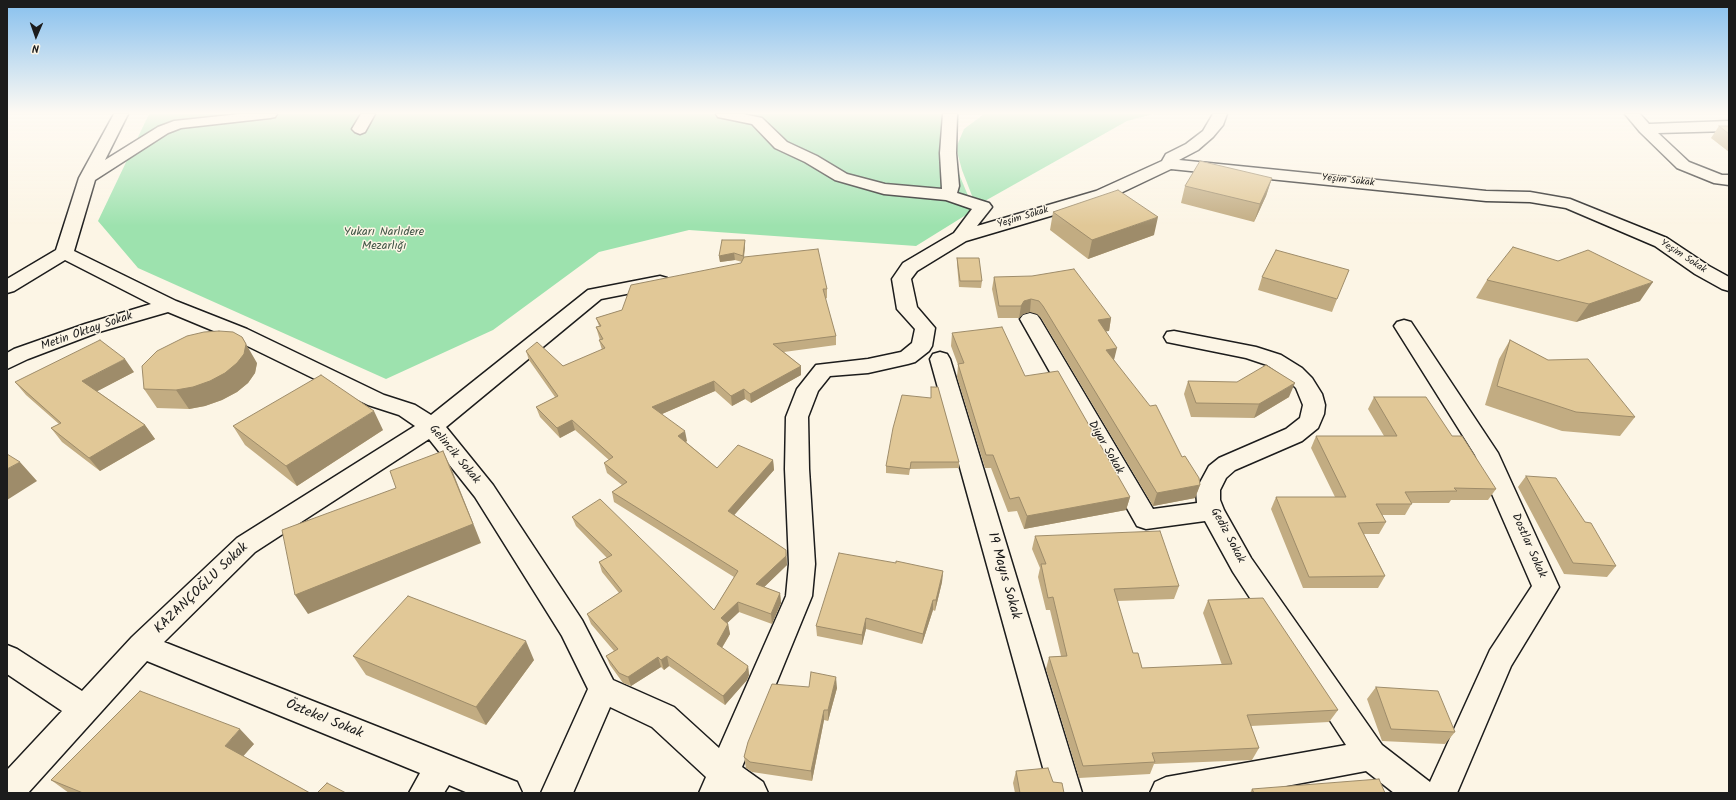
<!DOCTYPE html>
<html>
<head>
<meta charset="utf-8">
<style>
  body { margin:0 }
  #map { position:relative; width:1736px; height:800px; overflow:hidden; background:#fcf5e5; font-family:Kalam,sans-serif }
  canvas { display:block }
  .frame { position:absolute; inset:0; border:8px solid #1c1c1c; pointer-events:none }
  .north { position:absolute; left:16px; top:16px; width:40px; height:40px; -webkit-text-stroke:3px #fcf5e5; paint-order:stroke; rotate:182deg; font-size:11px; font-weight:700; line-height:16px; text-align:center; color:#1c1c1c }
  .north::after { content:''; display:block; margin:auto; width:14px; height:18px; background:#1c1c1c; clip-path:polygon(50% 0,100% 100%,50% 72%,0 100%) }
</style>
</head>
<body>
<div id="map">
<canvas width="1736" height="800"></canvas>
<div class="frame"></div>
<div class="north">N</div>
</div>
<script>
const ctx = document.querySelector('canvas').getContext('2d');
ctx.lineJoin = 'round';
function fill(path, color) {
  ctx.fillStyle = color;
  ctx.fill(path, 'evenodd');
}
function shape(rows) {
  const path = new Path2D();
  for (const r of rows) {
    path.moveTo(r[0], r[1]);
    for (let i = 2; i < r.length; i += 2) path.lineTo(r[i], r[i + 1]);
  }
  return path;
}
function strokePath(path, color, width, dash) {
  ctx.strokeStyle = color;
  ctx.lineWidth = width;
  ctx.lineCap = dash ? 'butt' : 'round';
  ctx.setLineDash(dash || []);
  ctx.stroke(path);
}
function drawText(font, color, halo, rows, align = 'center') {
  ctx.font = font + ' Kalam,sans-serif';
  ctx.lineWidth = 3;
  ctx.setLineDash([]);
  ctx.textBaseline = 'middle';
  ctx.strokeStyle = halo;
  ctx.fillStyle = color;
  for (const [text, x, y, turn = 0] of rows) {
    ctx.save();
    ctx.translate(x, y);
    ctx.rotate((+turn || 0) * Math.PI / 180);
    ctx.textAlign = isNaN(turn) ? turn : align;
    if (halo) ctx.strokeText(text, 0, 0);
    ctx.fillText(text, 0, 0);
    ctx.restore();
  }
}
fill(shape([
  [149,114,959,114,954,162,974,210,916,246,689,230,599,252,493,330,386,379,138,268,98,221],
  [984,114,1153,114,1127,121,976,206,962,170,956,148,964,129]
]), '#9de2ae');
const minor = shape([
  [114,114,128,114,105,160,158,127,174,121,240,114,277,114,275,117,270,118,181,128,168,133,95,180,74,251,176,301,247,329,384,395,415,405,431,415,588,290,660,276,667,278,670,282,667,286,601,299,446,427,493,485,582,620,613,680,674,707,719,748,786,596,789,564,785,469,786,417,797,389,816,365,868,359,901,352,912,343,915,329,897,309,892,279,903,263,954,233,972,209,946,200,884,194,835,180,805,162,775,148,752,124,718,117,716,114,743,114,762,118,787,142,817,156,847,174,885,184,942,189,940,153,943,114,957,114,956,153,959,186,957,193,989,203,992,207,977,226,1096,191,1162,161,1166,154,1186,144,1203,131,1213,114,1227,114,1223,125,1213,137,1198,150,1179,160,1486,191,1530,192,1570,199,1667,238,1709,266,1729,277,1729,291,1722,289,1695,274,1655,246,1566,208,1530,202,1486,201,1171,169,1108,199,966,241,917,271,911,279,917,307,935,328,932,346,929,351,915,362,908,364,868,373,830,376,818,391,808,417,809,469,815,564,812,596,742,767,763,782,768,793,699,793,706,777,652,727,610,707,573,793,541,793,588,689,562,636,475,497,429,439,255,552,164,642,517,782,522,793,468,793,449,785,444,793,409,793,420,773,147,661,28,793,7,793,7,770,62,711,7,674,7,645,17,649,82,691,132,637,237,538,415,426,399,415,368,405,233,339,168,312,99,332,28,359,7,369,7,353,14,349,85,324,151,304,65,260,14,291,7,293,7,279,56,250,79,178,114,114],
  [361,114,375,114,365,132,360,134,355,132,352,129,361,114],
  [1625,114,1640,114,1649,124,1729,121,1729,131,1658,133,1689,162,1722,175,1729,175,1729,185,1714,183,1677,168,1640,132,1625,114],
  [1030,313,1037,315,1040,319,1153,509,1197,503,1196,490,1209,466,1219,458,1286,429,1300,418,1303,405,1296,388,1286,378,1267,365,1246,358,1167,342,1164,337,1167,332,1174,331,1256,347,1281,355,1302,368,1312,378,1322,394,1325,405,1324,414,1318,428,1302,441,1235,470,1226,478,1220,490,1220,500,1224,510,1251,558,1382,745,1430,782,1490,650,1532,586,1475,455,1394,326,1397,322,1404,320,1411,322,1498,453,1559,587,1511,666,1457,793,1394,793,1366,771,1249,793,1150,793,1155,782,1166,777,1346,745,1233,572,1205,521,1146,529,1137,526,1020,319,1023,315,1030,313],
  [940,352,947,354,950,359,1082,793,1050,793,930,359,933,354,940,352]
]);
strokePath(minor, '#1c1c1c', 3);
fill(minor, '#fcf5e5');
fill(shape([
  [1719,126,1729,126,1729,152,1711,138],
  [1272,178,1266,196,1254,222,1181,203,1185,186],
  [1053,212,1154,235,1088,259,1050,230],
  [745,246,744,258,827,289,827,298,825,299,836,336,836,345,784,352,801,366,801,375,751,403,745,399,732,406,715,391,662,414,687,441,686,442,717,468,773,460,774,470,734,515,786,550,787,565,764,587,780,593,781,603,772,624,739,612,727,623,728,624,730,634,722,648,748,666,749,675,747,680,725,705,669,666,664,670,661,667,631,686,623,683,610,665,606,656,614,651,591,624,587,614,619,593,602,572,599,562,607,558,576,526,572,517,714,610,734,577,614,502,612,492,622,485,607,473,604,463,609,460,575,430,560,438,540,417,536,407,555,397,529,360,526,351,563,366,602,350,599,340,600,340,599,337,596,327,599,326,596,318,622,310,741,263,742,262,735,260,720,262,719,256],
  [957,258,982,281,981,288,959,287,957,264],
  [1558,261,1640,301,1576,322,1476,298,1487,280],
  [994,277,1111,318,1109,331,1106,331,1114,360,1182,457,1200,485,1195,498,1153,506,1041,318,1037,314,1030,312,1023,314,1019,318,998,318,992,289],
  [1262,277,1337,299,1332,312,1258,290],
  [952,333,1025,376,1130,497,1126,510,1024,529,1017,511,1008,512,991,468,985,468,957,377,958,365,951,346],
  [1510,340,1548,360,1635,417,1620,436,1562,431,1485,405,1499,359],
  [257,363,255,373,248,383,237,392,222,400,205,406,189,409,157,408,144,389],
  [134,372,97,391,145,425,155,439,100,471,62,442,51,428,59,424,26,395,15,382],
  [1188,381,1289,397,1254,418,1191,417,1184,394],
  [931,387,959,462,959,468,910,469,909,475,886,473,886,466,931,398],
  [1374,397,1452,436,1496,489,1488,500,1451,500,1449,503,1412,503,1405,515,1382,515,1386,522,1379,534,1364,534,1385,576,1378,588,1303,588,1271,509,1276,497,1335,497,1311,448,1316,436,1384,436,1368,409],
  [233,426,383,430,297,486,245,445],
  [1526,476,1585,522,1616,566,1607,577,1564,574,1518,487],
  [1035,536,1179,586,1174,599,1117,601,1133,653,1142,668,1222,665,1203,613,1208,600,1338,710,1329,722,1251,726,1259,748,1252,760,1154,764,1150,774,1079,778,1046,669,1049,657,1061,656,1050,610,1046,610,1038,577,1040,568,1032,549],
  [896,563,943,571,942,582,935,611,933,610,922,644,866,629,862,645,817,636,816,626],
  [353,656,534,660,486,725,366,675],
  [809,687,837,688,828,721,824,720,812,781,752,772,746,768,744,757],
  [1376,687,1455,732,1445,744,1382,741,1367,699],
  [254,744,243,756,310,793,69,793,51,780],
  [1016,771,1053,782,1064,793,1015,793,1013,783],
  [1252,789,1385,793,1250,793]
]), '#c2ac82');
fill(shape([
  [1272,178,1266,196,1254,222,1260,204],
  [1158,217,1154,235,1088,259,1092,240],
  [745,240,745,246,743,263,743,256],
  [734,253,735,260,720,262,719,256],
  [1653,282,1640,301,1576,322,1589,304],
  [1031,299,1030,312,1023,314,1019,318,1021,306,1024,301],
  [1111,318,1109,331,1096,333,1098,320],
  [242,337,257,363,255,373,248,383,237,392,222,400,205,406,189,409,176,390],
  [1117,348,1114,360,1106,350],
  [125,359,134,372,92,394,82,381],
  [801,366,801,375,751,403,750,394],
  [714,381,715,391,655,417,652,407],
  [1295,383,1289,397,1254,418,1259,404],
  [744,389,745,399,732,406,731,396],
  [374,411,383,430,297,486,286,466],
  [572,420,575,430,560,438,557,428],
  [145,425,155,439,100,471,89,458],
  [685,431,687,441,680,445,678,436],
  [443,451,452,470,481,543,308,614,295,595],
  [773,460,774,470,729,521,728,511],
  [20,462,37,481,7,500,7,469],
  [1200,485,1195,498,1153,506,1157,493],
  [1130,497,1126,510,1024,529,1027,516],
  [786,550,787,565,757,594,756,584],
  [943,571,942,582,935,611,936,600],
  [780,593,781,603,772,624,771,614],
  [933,600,933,610,922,644,923,634],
  [738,602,739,612,723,627,721,618],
  [866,618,866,629,862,645,862,635],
  [728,624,730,634,718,654,717,644],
  [526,641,534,660,486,725,476,707],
  [667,656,669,666,664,670,661,660],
  [658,657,661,667,631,686,628,677],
  [748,666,749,675,747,680,725,705,723,696],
  [836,677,837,688,828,721,828,710],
  [824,710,824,720,812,781,811,771],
  [240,729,254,744,239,761,225,746]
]), '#9e8c6a');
const building = shape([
  [1719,126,1729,126,1729,134,1719,126],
  [1200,161,1272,178,1260,204,1185,186,1200,161],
  [1118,190,1158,217,1092,240,1053,212,1118,190],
  [722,240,745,240,743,256,734,253,719,256,722,240],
  [1513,247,1558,261,1588,250,1653,282,1589,304,1487,280,1513,247],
  [818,249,827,289,823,289,836,336,773,344,801,366,750,394,744,389,731,396,714,381,652,407,685,431,678,436,717,468,738,445,773,460,728,511,786,550,786,556,756,584,780,593,771,614,738,602,721,618,728,624,717,644,748,666,746,671,723,696,667,656,661,660,658,657,628,677,619,673,606,656,618,649,587,614,622,591,599,562,612,555,572,517,600,499,714,610,738,571,612,492,627,482,604,463,613,457,572,420,557,428,536,407,558,396,526,351,537,342,563,366,605,348,599,340,603,339,596,327,601,326,596,318,622,310,631,285,741,263,744,257,818,249],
  [1276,250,1349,270,1337,299,1262,277,1276,250],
  [957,258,979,258,982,281,960,281,957,258],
  [1074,269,1111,318,1098,320,1117,348,1106,350,1150,406,1156,405,1182,457,1185,456,1199,478,1200,485,1157,493,1043,306,1039,301,1031,299,1024,301,1021,306,999,306,994,277,1032,276,1074,269],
  [1002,327,1025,376,1058,371,1130,497,1027,516,1019,497,1010,499,993,455,986,455,958,364,964,363,952,333,1002,327],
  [219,331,233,332,242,337,246,344,244,354,237,363,225,373,210,381,193,387,176,390,144,389,142,366,157,351,187,336,204,332,219,331],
  [100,340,125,359,82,381,145,425,89,458,51,428,61,423,15,382,100,340],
  [1510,340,1548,360,1588,359,1635,417,1576,412,1497,386,1510,340],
  [1266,365,1295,383,1259,404,1196,403,1188,381,1237,382,1266,365],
  [321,375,374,411,286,466,233,426,321,375],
  [931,387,938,387,959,462,911,462,910,469,886,466,893,428,902,395,931,398,931,387],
  [1374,397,1426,397,1452,436,1462,436,1496,489,1454,488,1457,491,1405,492,1412,504,1376,504,1386,522,1358,523,1385,576,1309,577,1276,497,1346,497,1316,436,1397,436,1374,397],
  [443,451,473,524,295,595,282,530,396,488,390,471,443,451],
  [7,454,20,462,7,469,7,454],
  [1526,476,1556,478,1585,522,1591,523,1616,566,1573,563,1526,476],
  [1160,531,1179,586,1114,589,1133,653,1138,653,1142,668,1232,664,1208,600,1263,598,1338,710,1247,715,1259,748,1152,753,1155,762,1083,766,1049,657,1067,656,1053,597,1048,598,1041,564,1046,564,1035,536,1160,531],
  [839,553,896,563,896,561,943,571,936,600,933,600,923,634,866,618,862,635,816,626,839,553],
  [408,596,526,641,476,707,353,656,408,596],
  [811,672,836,677,828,710,824,710,811,771,750,762,744,757,748,742,772,684,809,687,811,672],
  [1376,687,1438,691,1455,732,1391,729,1376,687],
  [140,691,240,729,225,746,310,793,83,793,51,780,140,691],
  [1048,768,1053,782,1062,783,1064,793,1020,793,1016,771,1048,768],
  [1379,779,1385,793,1254,793,1252,789,1379,779],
  [327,783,346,793,317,793,327,783]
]);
fill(building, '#e1c897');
strokePath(building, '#9e8c6a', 1);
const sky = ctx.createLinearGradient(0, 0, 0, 226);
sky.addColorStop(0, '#87c0ee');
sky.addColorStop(0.5, '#fefaf3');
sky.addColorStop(1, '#fefaf300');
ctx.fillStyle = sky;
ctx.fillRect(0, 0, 1736, 226);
drawText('10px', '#1c1c1c', '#fcf5e5', [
  ["Yeşim Sokak",1348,181,6],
  ["Yeşim Sokak",1023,218,-17],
  ["Yeşim Sokak",1683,257,33]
]);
drawText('12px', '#435748', '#fcf5e5', [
  ["Yukarı Narlıdere",384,233],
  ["Mezarlığı",384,247]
]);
drawText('12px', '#1c1c1c', '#fcf5e5', [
  ["Metin Oktay Sokak",87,332,-19],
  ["Diyar Sokak",1105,448,60],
  ["Gelincik Sokak",454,455,50],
  ["Gediz Sokak",1227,536,62],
  ["Dostlar Sokak",1528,546,66]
]);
drawText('14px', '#1c1c1c', '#fcf5e5', [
  ["19 Mayıs Sokak",1003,576,74],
  ["KAZANÇOĞLU Sokak",202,589,-44],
  ["Öztekel Sokak",324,720,22]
]);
</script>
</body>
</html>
